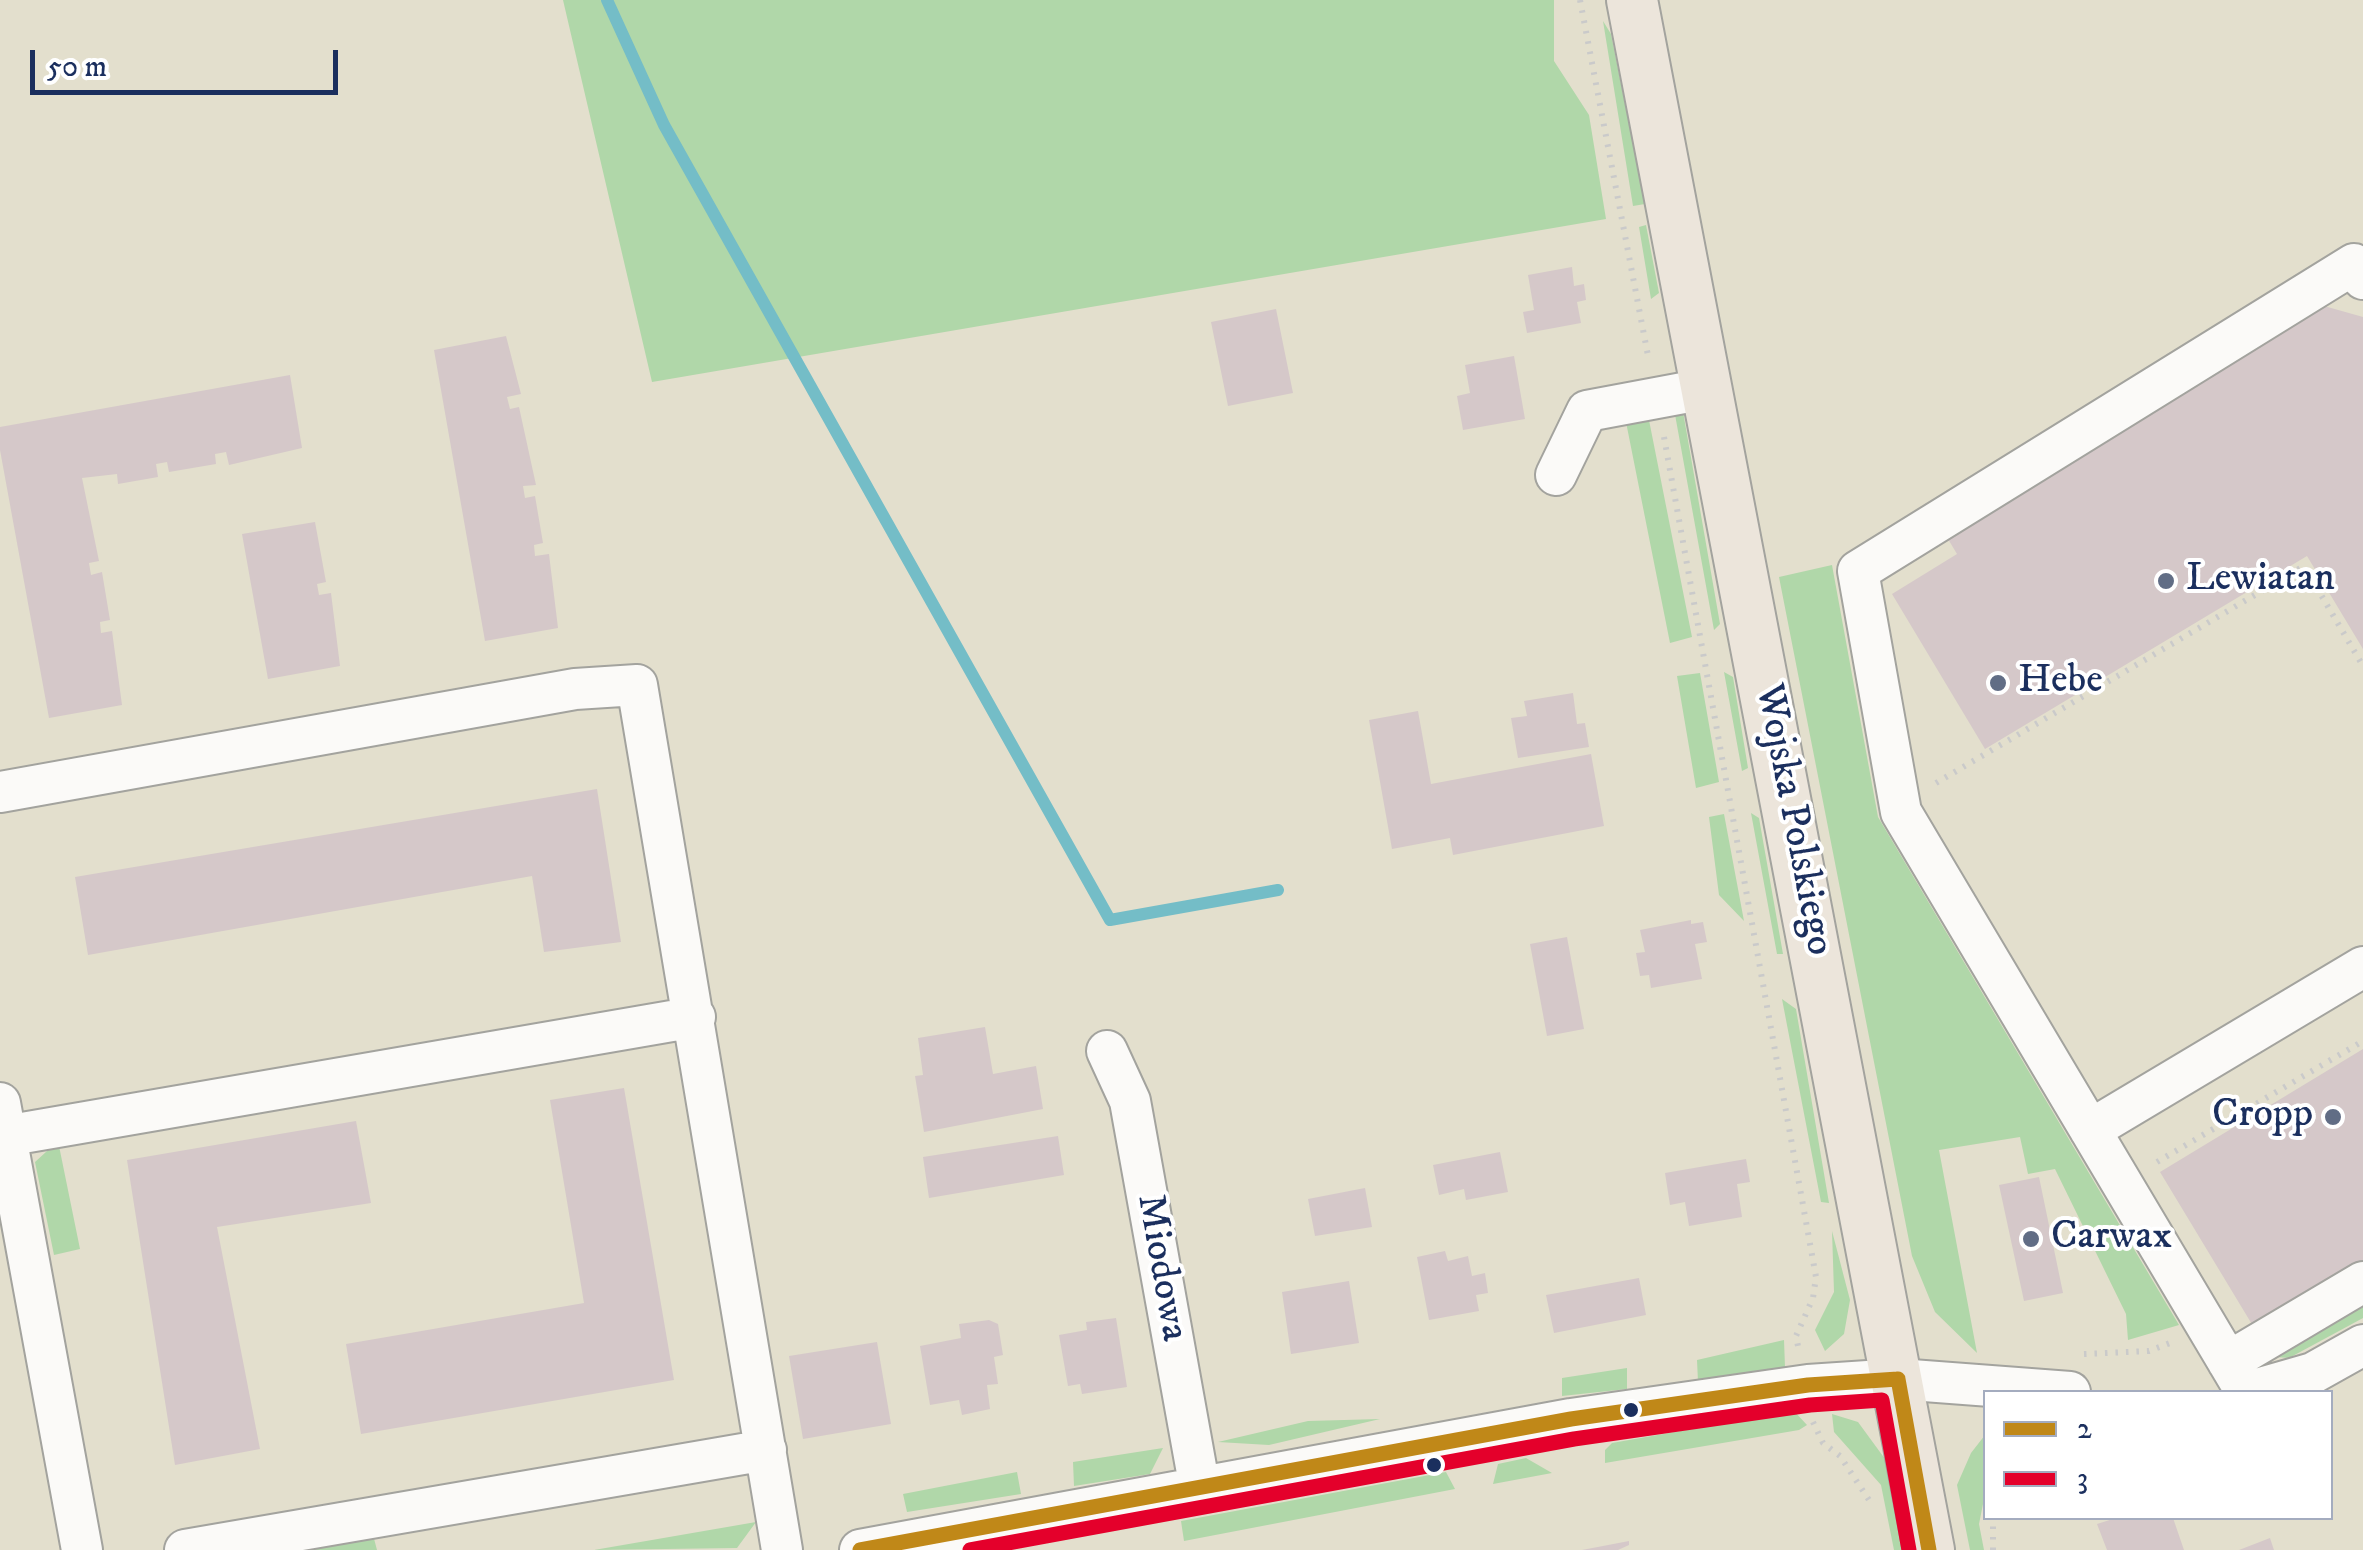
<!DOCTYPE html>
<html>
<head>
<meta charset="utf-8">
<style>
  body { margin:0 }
  #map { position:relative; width:2363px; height:1550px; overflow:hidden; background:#e3dfcd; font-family:"IM FELL DW Pica",serif }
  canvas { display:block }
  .legend { position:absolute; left:1983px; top:1390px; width:350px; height:130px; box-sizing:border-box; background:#fff; border:2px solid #a4acbf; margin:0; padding:12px 18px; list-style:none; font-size:30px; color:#1b2f5e }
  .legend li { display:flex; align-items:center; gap:20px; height:50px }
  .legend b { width:50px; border:2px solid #a4acbf }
  .scale { position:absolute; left:30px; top:50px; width:308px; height:45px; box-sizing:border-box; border:5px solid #1b2f5e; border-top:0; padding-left:12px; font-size:30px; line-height:35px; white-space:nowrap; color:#1b2f5e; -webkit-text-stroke:8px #fff; paint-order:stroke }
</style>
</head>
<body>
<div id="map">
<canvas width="2363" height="1550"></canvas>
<ul class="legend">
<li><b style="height:12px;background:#c08818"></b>2</li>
<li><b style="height:12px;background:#e4002b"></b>3</li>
</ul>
<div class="scale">50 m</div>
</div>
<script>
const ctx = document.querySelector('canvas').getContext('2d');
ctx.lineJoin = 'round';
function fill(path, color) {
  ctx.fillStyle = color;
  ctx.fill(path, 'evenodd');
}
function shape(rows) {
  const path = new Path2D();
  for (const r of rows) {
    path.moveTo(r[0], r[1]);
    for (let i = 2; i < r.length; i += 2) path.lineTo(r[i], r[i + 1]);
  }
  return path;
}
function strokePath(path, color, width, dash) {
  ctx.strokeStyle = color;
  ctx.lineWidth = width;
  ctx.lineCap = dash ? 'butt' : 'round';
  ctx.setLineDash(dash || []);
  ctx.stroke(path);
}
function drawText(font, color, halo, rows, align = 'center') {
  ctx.font = font + ' "IM FELL DW Pica",serif';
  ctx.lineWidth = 8;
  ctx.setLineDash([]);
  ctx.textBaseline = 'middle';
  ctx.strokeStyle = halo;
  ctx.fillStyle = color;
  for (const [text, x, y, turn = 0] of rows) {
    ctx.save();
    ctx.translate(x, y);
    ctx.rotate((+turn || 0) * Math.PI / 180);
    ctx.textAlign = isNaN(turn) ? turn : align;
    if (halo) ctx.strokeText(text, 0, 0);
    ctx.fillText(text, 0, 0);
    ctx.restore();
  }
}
fill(shape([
  [563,0,1554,0,1554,61,1589,115,1606,219,652,382],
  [1603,21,1611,34,1645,204,1633,206],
  [1646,225,1659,293,1651,299,1639,227],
  [1682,406,1720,624,1714,630,1674,409],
  [1647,410,1692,637,1670,643,1624,412],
  [1832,565,1878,817,2179,1325,2128,1340,2126,1314,2055,1169,2028,1174,2020,1137,1939,1150,1977,1353,1935,1312,1912,1256,1779,577],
  [1724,672,1733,677,1748,768,1742,771],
  [1700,673,1719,782,1696,788,1677,676],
  [1751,813,1759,818,1783,954,1777,954],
  [1724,814,1744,921,1719,895,1709,817],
  [1782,999,1796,1009,1829,1203,1821,1202],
  [58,1141,80,1249,54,1255,35,1162],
  [1832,1231,1850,1300,1844,1334,1825,1351,1815,1330,1834,1292],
  [2363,1296,2363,1318,2289,1358,2263,1356],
  [1784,1340,1785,1367,1698,1382,1697,1360],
  [1627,1368,1627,1389,1562,1396,1562,1378],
  [1794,1411,1807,1425,1799,1430,1605,1463,1605,1450,1612,1443],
  [1832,1414,1858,1422,1888,1463,1905,1550,1894,1550,1881,1485,1834,1432],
  [1380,1419,1269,1445,1218,1442,1308,1421],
  [1985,1435,1985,1494,1979,1524,1984,1550,1970,1550,1957,1485,1971,1453],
  [1163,1448,1150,1474,1074,1486,1073,1462],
  [1526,1458,1552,1473,1493,1484,1498,1464],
  [1017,1472,1021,1494,907,1512,903,1494],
  [1446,1472,1455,1489,1184,1541,1181,1521],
  [756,1522,737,1548,594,1550],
  [372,1531,377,1550,283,1550]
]), '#b0d7a9');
strokePath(shape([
  [607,0,664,125,1110,920,1278,890]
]), '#74bdc7', 12);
fill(shape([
  [1572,267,1574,286,1584,284,1586,300,1577,302,1581,323,1527,333,1523,312,1534,310,1528,275],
  [2317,304,2363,317,2363,649,2307,556,1985,749,1892,594,1957,554,1942,529],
  [1276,309,1293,393,1228,406,1211,322],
  [506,336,521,394,507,397,510,409,519,407,536,485,523,486,525,498,535,496,543,543,534,545,535,556,549,554,558,628,485,641,434,350],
  [1514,356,1525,419,1463,430,1457,396,1470,393,1465,365],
  [290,375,302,448,229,465,226,452,215,454,216,464,169,472,167,462,156,464,158,477,118,484,117,474,82,478,99,561,89,563,91,575,102,572,110,620,100,622,101,633,112,631,122,705,49,718,0,450,0,427],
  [315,522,326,582,317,584,319,595,331,593,340,666,268,679,242,534],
  [1573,693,1577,724,1585,723,1589,747,1518,758,1511,718,1527,716,1524,701],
  [1418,711,1431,784,1591,754,1604,826,1453,855,1450,838,1392,849,1369,720],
  [597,789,621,942,544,952,532,876,88,955,75,877],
  [1691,920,1691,924,1703,922,1707,942,1695,944,1702,979,1651,988,1649,975,1640,976,1636,953,1645,952,1640,930],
  [1567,937,1584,1029,1547,1036,1530,944],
  [985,1027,993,1074,1036,1066,1043,1109,924,1132,915,1076,923,1075,918,1038],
  [2363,1049,2363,1260,2253,1326,2160,1172],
  [624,1088,674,1380,361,1434,346,1344,584,1303,550,1100],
  [356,1121,371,1203,217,1227,260,1449,175,1465,127,1160],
  [1058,1136,1064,1175,929,1198,923,1157],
  [1500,1152,1508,1192,1466,1200,1464,1189,1439,1195,1433,1165],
  [1746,1159,1750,1182,1737,1184,1742,1217,1689,1226,1685,1202,1670,1205,1665,1173],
  [2039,1177,2063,1293,2024,1301,1999,1185],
  [1365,1188,1372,1227,1315,1236,1308,1199],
  [1445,1251,1448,1261,1468,1256,1472,1276,1485,1273,1488,1293,1476,1295,1479,1311,1429,1320,1417,1257],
  [1639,1278,1646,1315,1554,1333,1546,1295],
  [1349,1281,1359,1343,1291,1354,1282,1292],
  [1116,1318,1127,1387,1082,1394,1080,1384,1068,1386,1059,1335,1087,1330,1086,1322],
  [989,1320,998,1324,1003,1355,994,1357,998,1384,987,1385,990,1409,962,1415,959,1400,930,1405,920,1346,961,1338,959,1324],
  [877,1342,891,1424,803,1439,789,1356],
  [2116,1518,2173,1518,2184,1550,2107,1550,2097,1524],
  [2270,1538,2274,1550,2239,1550],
  [1629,1541,1629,1545,1618,1550,1582,1550]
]), '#d5c8c9');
const minor = shape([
  [1556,475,1587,411,1710,388],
  [0,792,575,689,637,685,782,1550],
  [1107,1051,1130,1101,1200,1489],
  [0,1103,82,1550],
  [2090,1130,2363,967],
  [5,1136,695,1017],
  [2228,1362,2363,1282],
  [2246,1392,1901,812,1858,571,2354,264,2363,279],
  [2247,1392,2313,1373,2363,1345],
  [185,1550,766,1450],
  [860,1550,1571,1419,1808,1385,1898,1379,2070,1392]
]);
const major = shape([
  [1632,0,1929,1550]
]);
strokePath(minor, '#a3a39e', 44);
strokePath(major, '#a3a39e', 54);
strokePath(shape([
  [1580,0,1649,361],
  [1664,437,1816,1277,1813,1298,1796,1336,1798,1346],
  [1936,783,2304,566,2363,666],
  [2157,1162,2363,1041],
  [2084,1354,2149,1351,2170,1343],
  [1813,1422,1823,1443,1840,1456,1869,1500],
  [1993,1550,1993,1518]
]), '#cacaca', 6, [2.5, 8]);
strokePath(minor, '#fbfaf8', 40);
strokePath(major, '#ece5db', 50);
strokePath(shape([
  [1898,1379,1929,1550],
  [860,1550,1571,1419,1808,1385,1898,1379]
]), '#c08818', 15);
strokePath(shape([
  [970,1550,1574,1439,1810,1405,1882,1400,1909,1550]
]), '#e4002b', 15);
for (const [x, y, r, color] of [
  [2166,581,10,"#616d85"],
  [1998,683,10,"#616d85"],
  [2333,1117,10,"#616d85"],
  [2031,1239,10,"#616d85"],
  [1631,1410,9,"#1b2f5e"],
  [1434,1465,9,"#1b2f5e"]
]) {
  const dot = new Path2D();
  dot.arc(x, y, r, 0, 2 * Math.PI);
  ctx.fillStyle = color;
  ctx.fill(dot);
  strokePath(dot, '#fff', 4);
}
drawText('40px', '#1b2f5e', '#fff', [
  ["Lewiatan",2186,581],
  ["Hebe",2018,683],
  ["Cropp",2313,1117,"right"],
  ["Carwax",2051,1239]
], 'left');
drawText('40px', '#1b2f5e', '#fff', [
  ["Wojska Polskiego",1792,820,79],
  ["Miodowa",1160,1268,80]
]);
</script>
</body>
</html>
